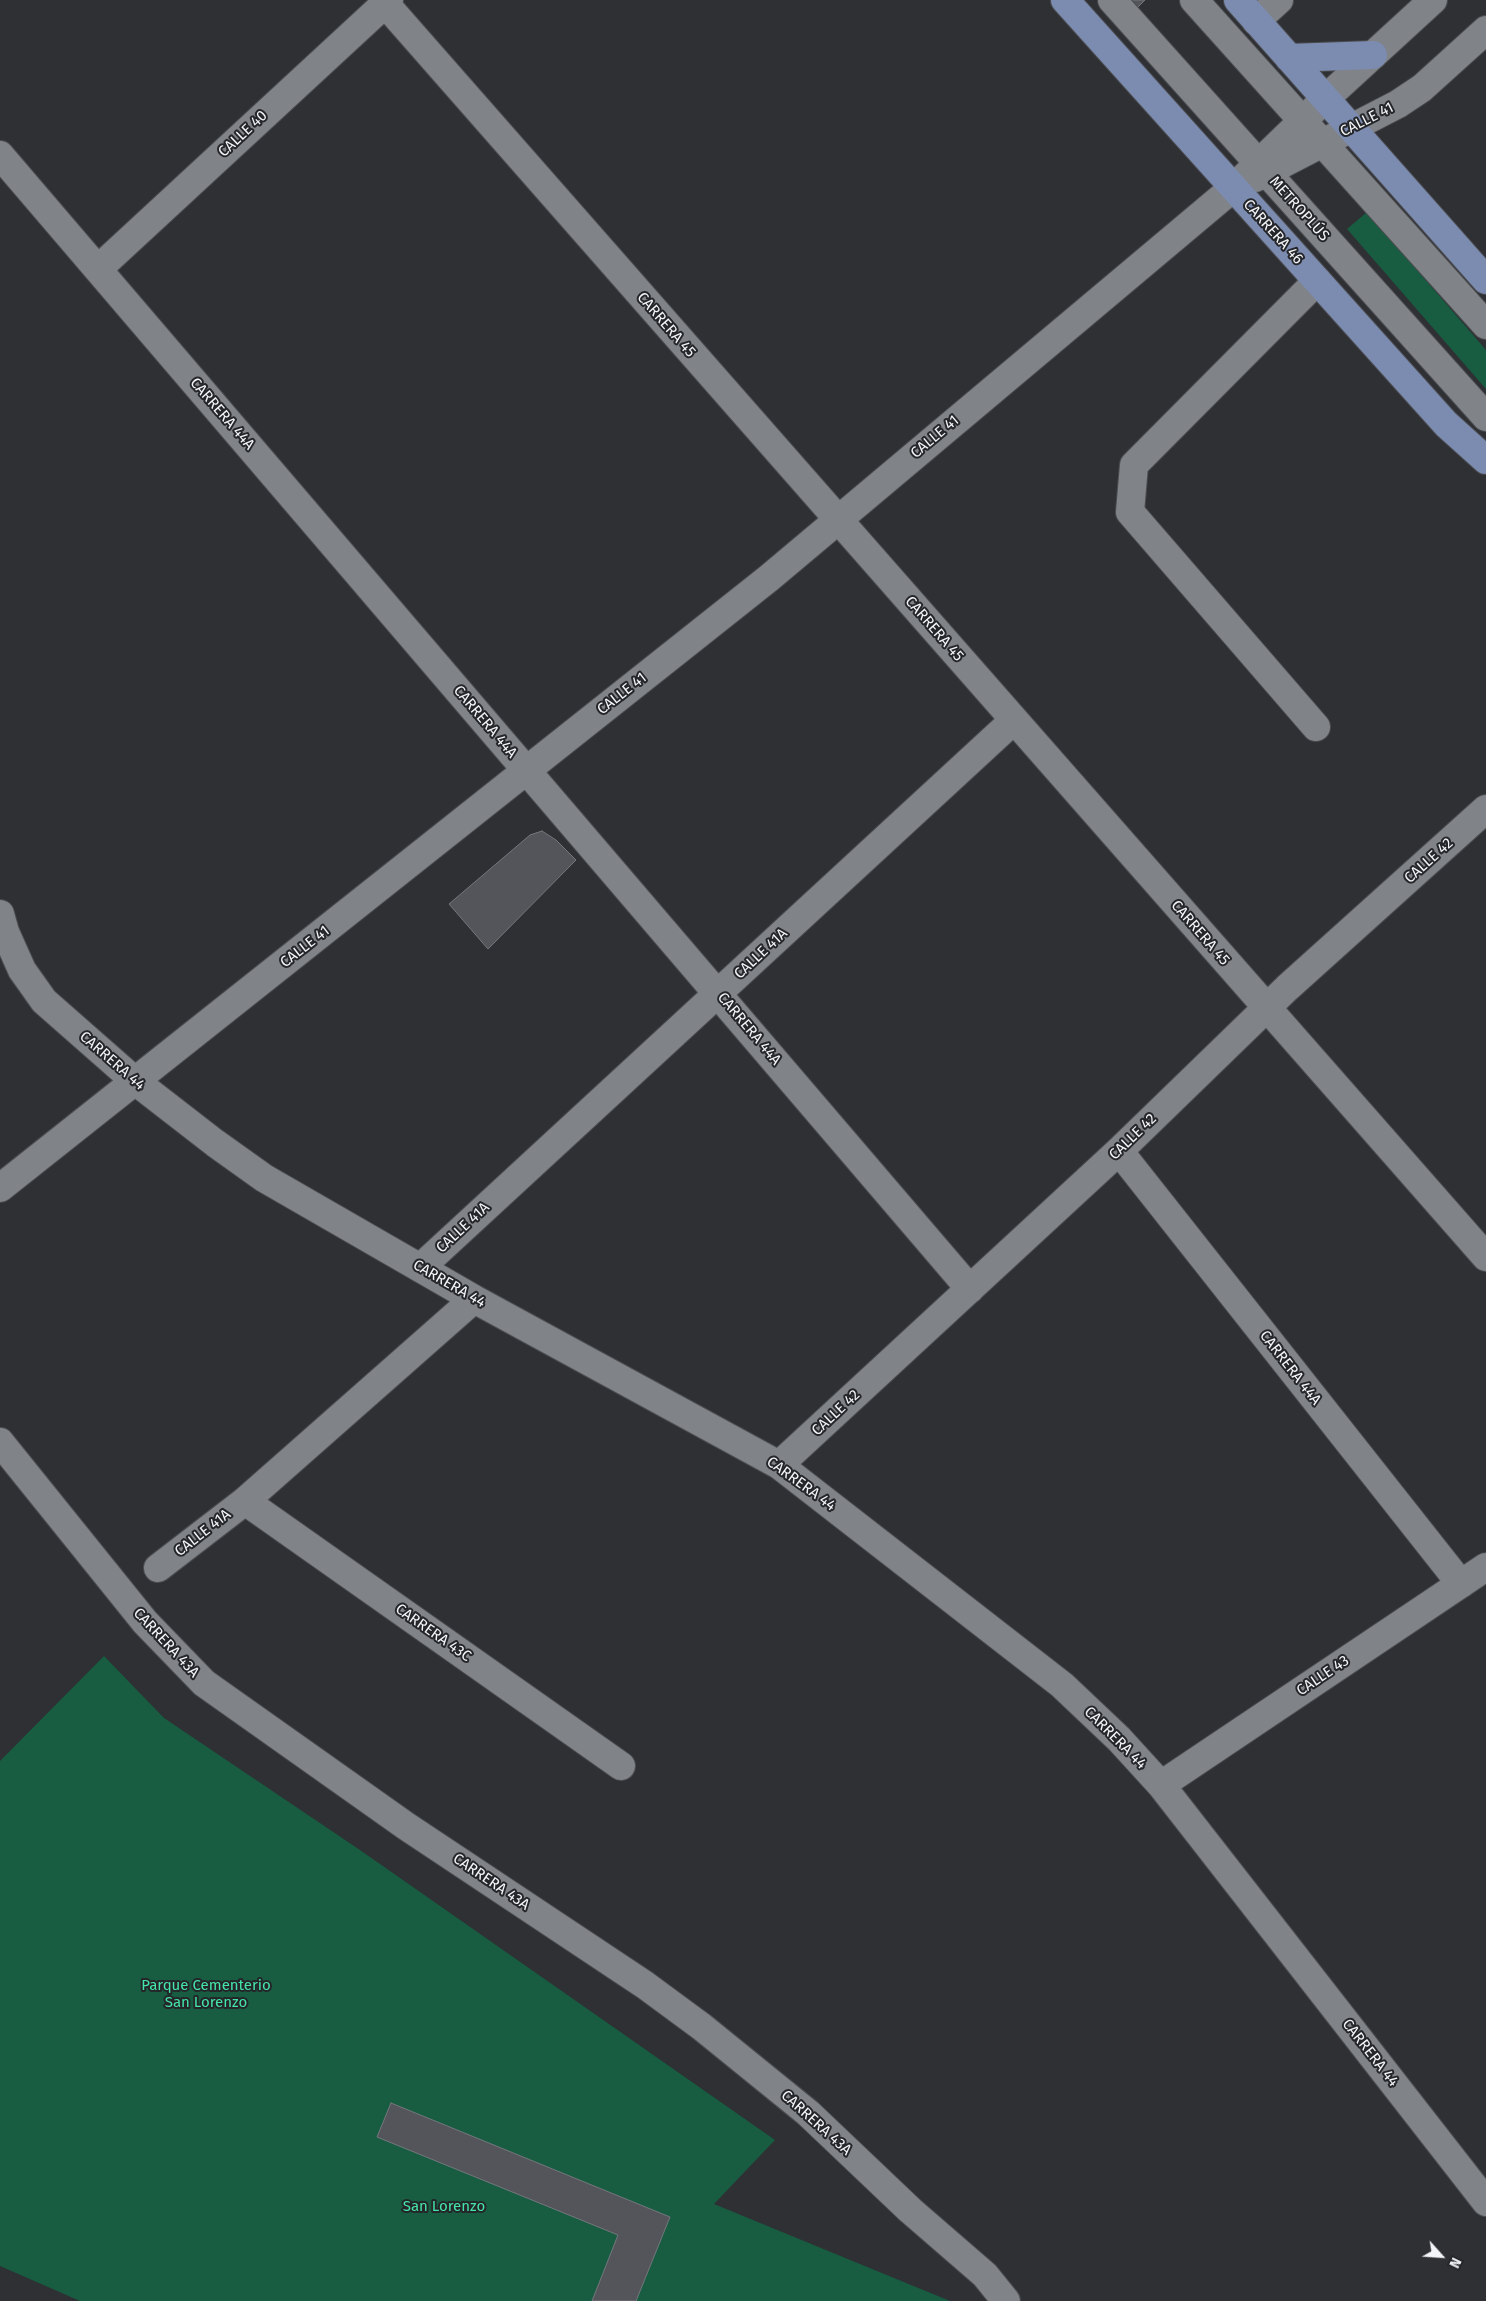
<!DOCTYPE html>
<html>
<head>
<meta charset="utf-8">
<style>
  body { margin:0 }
  #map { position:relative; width:1486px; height:2301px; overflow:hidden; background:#2e3034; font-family:"Fira Sans",sans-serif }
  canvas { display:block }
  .north { position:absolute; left:1416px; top:2231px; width:50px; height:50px; -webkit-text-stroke:4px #24262a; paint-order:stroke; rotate:116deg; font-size:14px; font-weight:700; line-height:20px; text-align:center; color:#f3f5f8 }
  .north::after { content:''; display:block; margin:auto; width:18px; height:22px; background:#f3f5f8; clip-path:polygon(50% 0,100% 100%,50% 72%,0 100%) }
</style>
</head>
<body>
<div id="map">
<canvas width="1486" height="2301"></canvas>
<div class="north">N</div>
</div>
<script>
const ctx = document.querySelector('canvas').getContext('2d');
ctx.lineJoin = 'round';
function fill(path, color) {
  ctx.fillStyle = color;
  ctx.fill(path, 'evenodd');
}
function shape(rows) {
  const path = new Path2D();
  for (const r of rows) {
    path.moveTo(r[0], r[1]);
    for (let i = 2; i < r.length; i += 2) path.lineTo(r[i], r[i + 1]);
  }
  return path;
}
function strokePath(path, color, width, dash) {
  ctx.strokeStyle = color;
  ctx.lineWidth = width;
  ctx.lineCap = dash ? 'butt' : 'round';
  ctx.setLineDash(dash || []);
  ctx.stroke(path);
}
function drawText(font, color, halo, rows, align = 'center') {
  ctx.font = font + ' "Fira Sans",sans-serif';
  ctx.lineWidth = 4;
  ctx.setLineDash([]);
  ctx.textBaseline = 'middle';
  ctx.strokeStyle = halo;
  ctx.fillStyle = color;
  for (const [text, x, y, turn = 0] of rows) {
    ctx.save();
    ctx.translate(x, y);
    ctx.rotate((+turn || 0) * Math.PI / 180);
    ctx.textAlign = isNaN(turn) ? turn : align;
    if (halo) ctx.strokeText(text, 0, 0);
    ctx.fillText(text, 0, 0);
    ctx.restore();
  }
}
fill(shape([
  [1367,212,1486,350,1486,389,1347,229],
  [104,1656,164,1718,360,1850,775,2140,714,2204,950,2301,80,2301,0,2266,0,1761]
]), '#185c41');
const building = shape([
  [1126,0,1145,0,1135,10,1126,0],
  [542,831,556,840,576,860,488,949,449,904,530,835,542,831],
  [391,2103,670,2217,636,2301,592,2301,618,2235,377,2137,391,2103]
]);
fill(building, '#53555a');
strokePath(building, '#74777c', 1);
const minor = shape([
  [382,0,1486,1257],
  [1112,0,1486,417],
  [1194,0,1486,325],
  [1256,21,1279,0],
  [0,155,970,1289],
  [1255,178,1398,104,1422,88,1486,30],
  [98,269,389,0],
  [1316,727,1130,512,1134,465,1317,281],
  [0,914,5,932,22,970,44,1001,135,1081,215,1143,264,1178,474,1299,779,1465,1062,1685,1119,1739,1161,1785,1486,2202],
  [1119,1151,1461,1584],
  [0,1188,769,578,1233,188,1325,99,1433,0],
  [420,1268,1014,720],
  [0,1442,145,1622,204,1683,406,1826,645,1985,702,2027,808,2113,910,2210,985,2275,1006,2301],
  [779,1465,1119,1151,1287,988,1486,809],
  [245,1501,621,1766],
  [158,1568,245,1501,474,1299],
  [1161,1785,1486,1567]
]);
const major = shape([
  [1065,0,1446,424,1486,460],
  [1238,0,1486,280],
  [1289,58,1373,55]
]);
strokePath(minor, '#4b4d51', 30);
strokePath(major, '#4b4d51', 30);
strokePath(minor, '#808387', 28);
strokePath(major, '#7c8bb0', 28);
drawText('15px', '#f3f5f8', '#24262a', [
  ["CALLE 41",1367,120,-27],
  ["CALLE 40",243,134,-43],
  ["METROPLÚS",1299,209,48],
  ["CARRERA 46",1273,232,48],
  ["CARRERA 45",666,325,49],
  ["CARRERA 44A",222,414,49],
  ["CALLE 41",935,437,-40],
  ["CARRERA 45",934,629,49],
  ["CALLE 41",622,694,-38],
  ["CARRERA 44A",485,722,50],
  ["CALLE 42",1429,861,-42],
  ["CARRERA 45",1200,933,49],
  ["CALLE 41",305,947,-38],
  ["CALLE 41A",761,954,-43],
  ["CARRERA 44A",749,1029,50],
  ["CARRERA 44",112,1061,41],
  ["CALLE 42",1133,1137,-44],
  ["CALLE 41A",463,1228,-43],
  ["CARRERA 44",449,1284,30],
  ["CARRERA 44A",1290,1368,52],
  ["CALLE 42",836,1413,-43],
  ["CARRERA 44",801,1484,36],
  ["CALLE 41A",203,1533,-38],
  ["CARRERA 43C",433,1633,35],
  ["CARRERA 43A",166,1643,47],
  ["CALLE 43",1323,1676,-34],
  ["CARRERA 44",1115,1738,45],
  ["CARRERA 43A",491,1882,34],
  ["CARRERA 44",1370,2053,52],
  ["CARRERA 43A",816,2123,42]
]);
drawText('15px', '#44e5a8', '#24262a', [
  ["Parque Cementerio",206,1986],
  ["San Lorenzo",206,2003],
  ["San Lorenzo",444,2207]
]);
</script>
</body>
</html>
